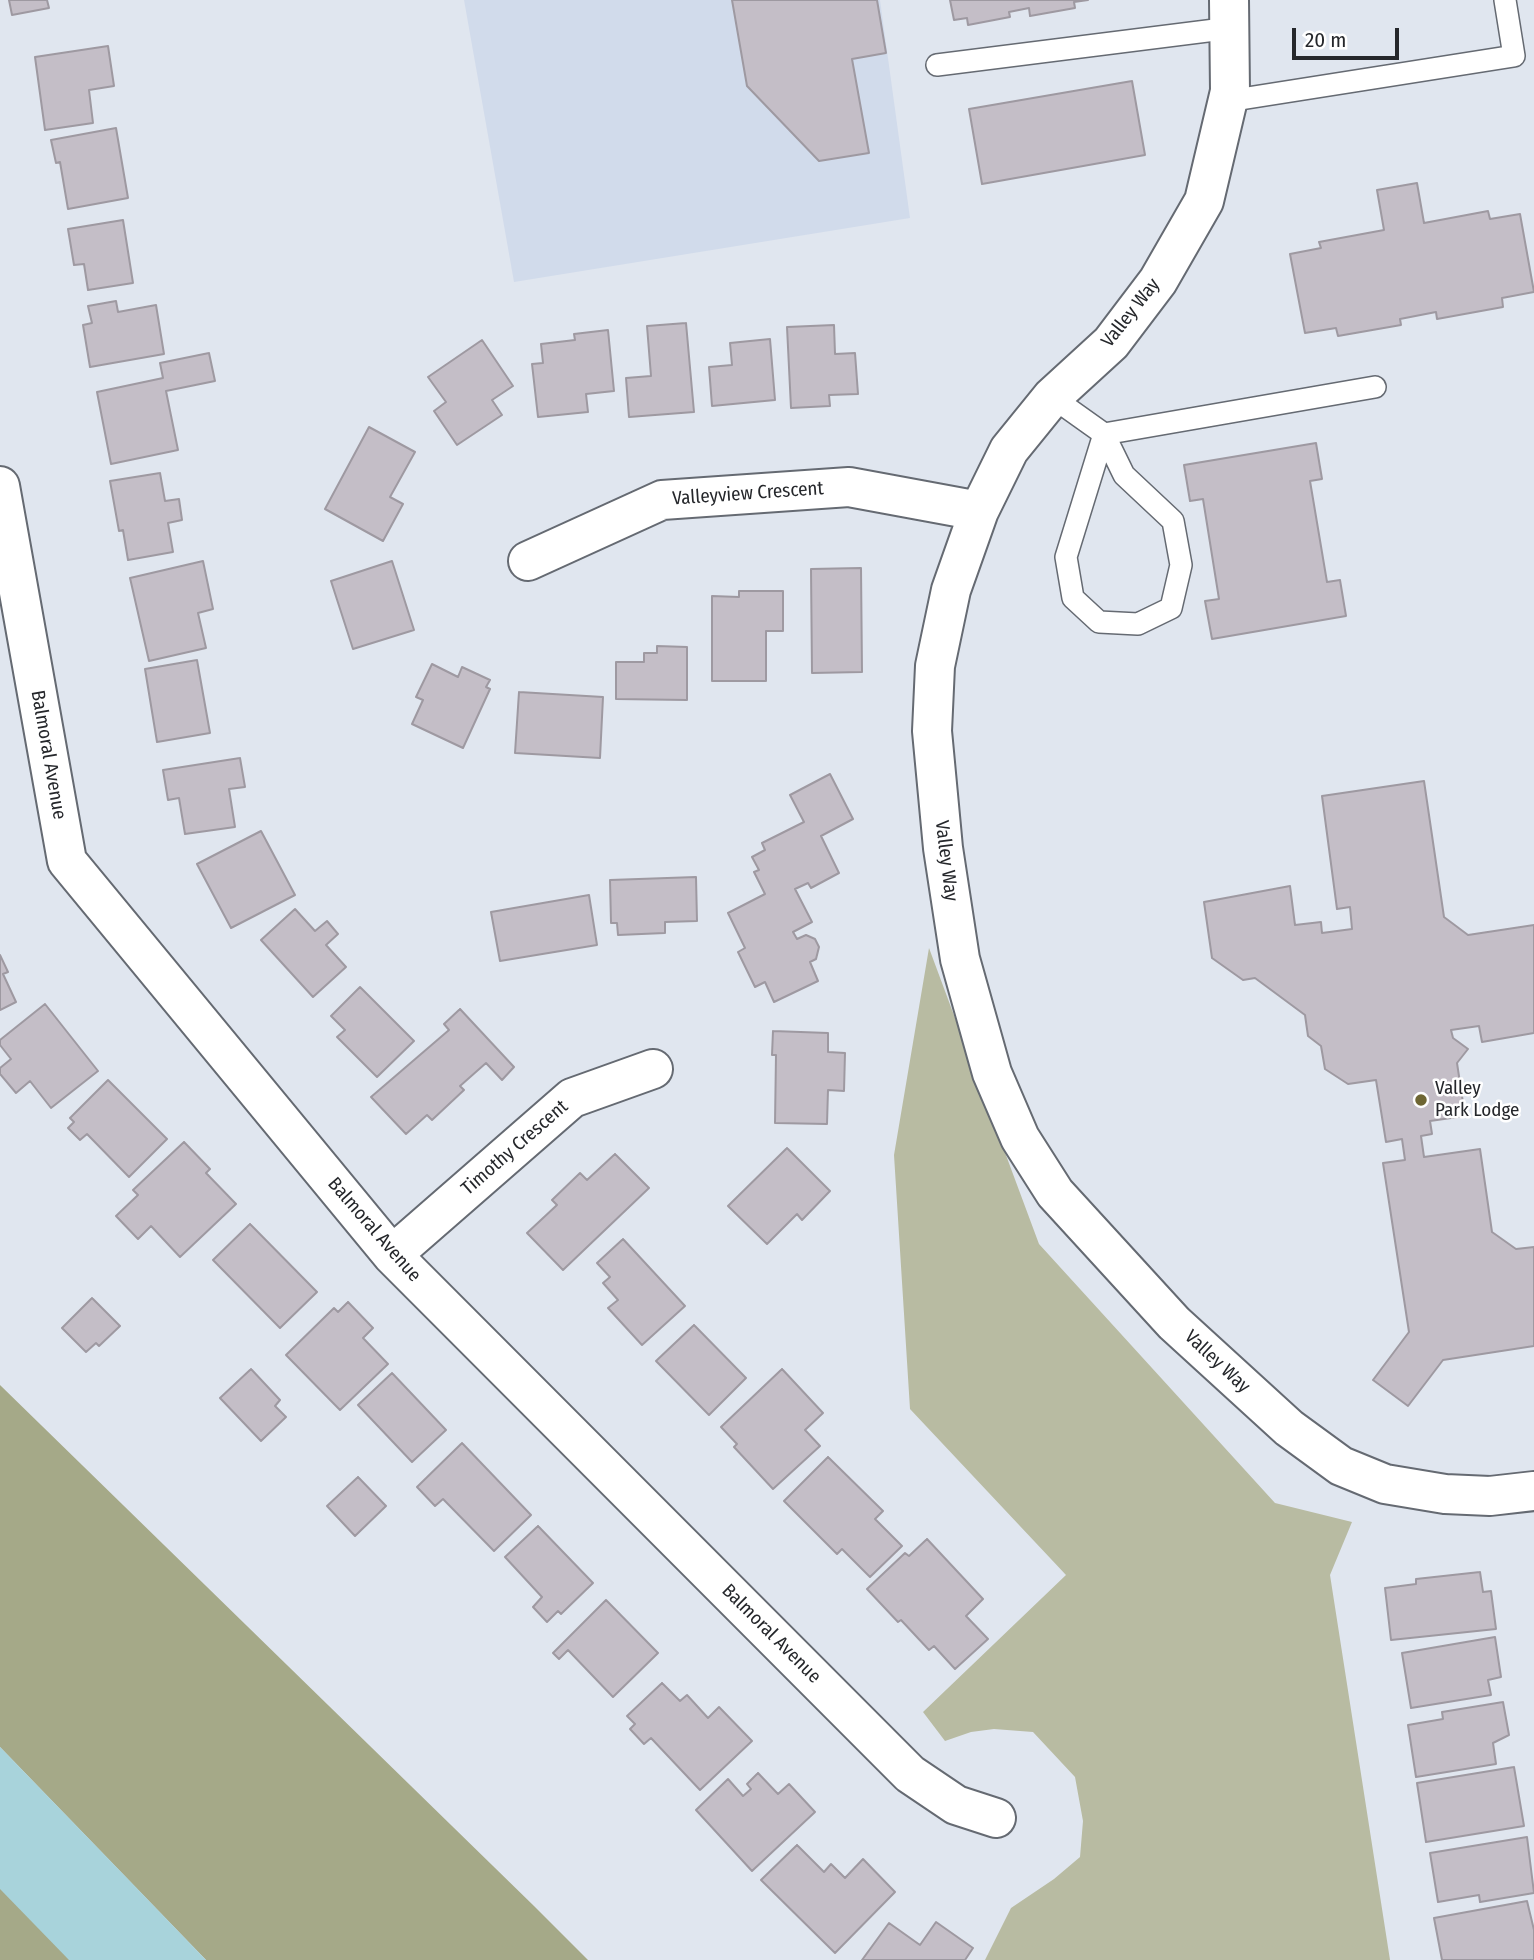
<!DOCTYPE html>
<html>
<head>
<meta charset="utf-8">
<style>
  body { margin:0 }
  #map { position:relative; width:1534px; height:1960px; overflow:hidden; background:#e0e6ef; font-family:"Fira Sans Condensed",sans-serif }
  canvas { display:block }
  .scale { position:absolute; left:1292px; top:28px; width:107px; height:32px; box-sizing:border-box; border:4px solid #25272b; border-top:0; padding-left:9px; font-size:21px; line-height:24px; white-space:nowrap; color:#25272b; -webkit-text-stroke:5px #fff; paint-order:stroke }
</style>
</head>
<body>
<div id="map">
<canvas width="1534" height="1960"></canvas>
<div class="scale">20 m</div>
</div>
<script>
const ctx = document.querySelector('canvas').getContext('2d');
ctx.lineJoin = 'round';
function fill(path, color) {
  ctx.fillStyle = color;
  ctx.fill(path, 'evenodd');
}
function shape(rows) {
  const path = new Path2D();
  for (const r of rows) {
    path.moveTo(r[0], r[1]);
    for (let i = 2; i < r.length; i += 2) path.lineTo(r[i], r[i + 1]);
  }
  return path;
}
function strokePath(path, color, width, dash) {
  ctx.strokeStyle = color;
  ctx.lineWidth = width;
  ctx.lineCap = dash ? 'butt' : 'round';
  ctx.setLineDash(dash || []);
  ctx.stroke(path);
}
function drawText(font, color, halo, rows, align = 'center') {
  ctx.font = font + ' "Fira Sans Condensed",sans-serif';
  ctx.lineWidth = 5;
  ctx.setLineDash([]);
  ctx.textBaseline = 'middle';
  ctx.strokeStyle = halo;
  ctx.fillStyle = color;
  for (const [text, x, y, turn = 0] of rows) {
    ctx.save();
    ctx.translate(x, y);
    ctx.rotate((+turn || 0) * Math.PI / 180);
    ctx.textAlign = isNaN(turn) ? turn : align;
    if (halo) ctx.strokeText(text, 0, 0);
    ctx.fillText(text, 0, 0);
    ctx.restore();
  }
}
fill(shape([
  [464,0,880,0,910,218,514,282]
]), '#d1dbeb');
fill(shape([
  [929,948,1039,1244,1275,1503,1352,1522,1330,1575,1390,1960,985,1960,1011,1908,1054,1879,1080,1857,1083,1821,1075,1777,1033,1732,994,1729,971,1732,945,1741,923,1712,1066,1575,910,1409,894,1155]
]), '#b8bba2');
fill(shape([
  [0,1385,534,1906,588,1960,206,1960,0,1747],
  [0,1885,73,1960,0,1960]
]), '#a5a988');
fill(shape([
  [0,1747,126,1877,206,1960,69,1960,0,1889]
]), '#a8d3db');
const building = shape([
  [9,0,47,0,49,8,12,15,9,0],
  [732,0,877,0,886,53,852,59,869,153,819,161,747,86,732,0],
  [950,0,1088,0,1074,2,1075,8,1030,16,1029,8,1009,12,1010,17,968,25,967,18,954,20,950,0],
  [108,46,114,86,89,90,93,123,45,130,35,57,108,46],
  [1132,81,1145,155,982,184,969,109,1132,81],
  [116,128,128,198,68,209,60,162,56,163,51,140,116,128],
  [1417,183,1424,223,1488,211,1490,219,1520,214,1534,292,1502,298,1503,307,1437,319,1436,312,1400,319,1401,325,1338,336,1336,328,1305,333,1290,254,1321,248,1319,242,1384,230,1377,190,1417,183],
  [123,220,133,283,88,290,84,264,74,265,68,229,123,220],
  [116,301,118,312,156,305,164,354,90,367,83,325,92,323,88,306,116,301],
  [686,323,694,412,629,417,626,378,651,376,647,326,686,323],
  [834,325,835,354,855,353,858,394,829,395,830,406,791,408,787,327,834,325],
  [608,330,614,391,586,394,588,412,538,417,532,364,543,363,541,344,575,340,574,334,608,330],
  [770,339,775,400,712,406,709,367,732,365,730,343,770,339],
  [482,340,513,386,492,400,502,415,457,445,434,411,446,402,428,377,482,340],
  [209,353,215,381,166,391,178,450,111,464,97,392,163,378,160,363,209,353],
  [369,427,415,452,390,497,403,504,383,541,325,509,369,427],
  [1316,443,1322,479,1310,481,1327,582,1340,580,1346,616,1212,639,1205,601,1219,599,1203,499,1190,501,1184,465,1316,443],
  [160,473,165,501,179,499,182,520,168,523,173,552,128,560,123,530,119,531,110,481,160,473],
  [203,561,213,609,198,613,206,648,149,661,130,578,203,561],
  [392,561,414,630,353,649,331,581,392,561],
  [861,568,862,672,812,673,811,569,861,568],
  [739,591,783,591,783,631,766,631,766,681,712,681,712,596,739,597,739,591],
  [657,646,687,647,687,700,616,699,616,662,644,662,644,653,657,653,657,646],
  [197,660,210,733,157,742,145,669,197,660],
  [432,664,458,677,462,667,490,680,486,687,490,689,463,748,412,724,423,700,416,697,432,664],
  [519,692,603,697,600,758,515,753,519,692],
  [240,758,245,787,229,789,235,827,185,834,179,798,168,800,163,770,240,758],
  [830,774,853,819,821,836,839,873,811,888,808,883,795,889,812,922,793,932,797,939,806,935,815,939,819,947,816,959,810,962,818,981,774,1002,765,982,755,987,738,952,745,948,728,913,765,894,754,872,759,870,752,857,765,850,762,843,804,822,790,795,830,774],
  [1424,781,1444,917,1468,935,1534,925,1534,1033,1482,1042,1479,1026,1451,1030,1453,1038,1468,1049,1457,1063,1465,1116,1430,1121,1432,1134,1421,1136,1424,1157,1480,1149,1492,1232,1516,1249,1534,1247,1534,1346,1443,1360,1408,1406,1373,1380,1409,1332,1383,1163,1405,1160,1402,1139,1386,1142,1376,1080,1348,1084,1325,1069,1321,1046,1308,1036,1305,1015,1255,978,1243,980,1212,958,1204,902,1290,886,1295,925,1321,922,1322,933,1352,929,1350,907,1337,909,1322,796,1424,781],
  [261,831,295,895,231,928,197,864,261,831],
  [696,877,697,921,665,922,665,933,618,935,617,923,611,923,610,880,696,877],
  [589,895,597,945,500,961,491,912,589,895],
  [295,909,315,931,327,921,338,934,326,945,346,967,313,997,261,940,295,909],
  [0,955,8,972,3,974,16,1002,0,1010,0,955],
  [360,987,414,1041,377,1077,337,1037,345,1030,331,1016,360,987],
  [45,1004,98,1071,51,1108,30,1081,16,1093,0,1074,0,1068,11,1059,0,1045,0,1040,45,1004],
  [460,1009,514,1067,502,1080,486,1063,460,1086,464,1090,432,1120,427,1115,406,1134,371,1097,449,1030,444,1024,460,1009],
  [773,1031,828,1033,828,1052,845,1053,844,1091,828,1090,827,1124,775,1123,776,1055,772,1055,773,1031],
  [108,1080,167,1139,129,1177,87,1134,80,1140,68,1128,74,1122,70,1118,108,1080],
  [184,1142,210,1169,206,1173,236,1204,180,1257,151,1226,138,1239,116,1216,138,1195,133,1190,184,1142],
  [787,1148,830,1191,802,1220,797,1214,767,1244,728,1206,787,1148],
  [615,1154,649,1188,563,1270,527,1233,557,1205,552,1200,580,1173,587,1180,615,1154],
  [250,1224,317,1292,280,1328,213,1260,250,1224],
  [623,1239,685,1306,642,1345,608,1308,618,1300,603,1283,610,1277,597,1263,623,1239],
  [92,1298,120,1326,99,1346,96,1343,86,1352,62,1328,92,1298],
  [348,1302,373,1328,363,1338,388,1364,340,1410,286,1355,334,1308,338,1312,348,1302],
  [694,1325,746,1378,709,1415,656,1361,694,1325],
  [251,1369,280,1400,275,1406,286,1417,261,1441,220,1398,251,1369],
  [782,1369,823,1413,805,1430,820,1446,773,1489,734,1447,737,1444,721,1427,782,1369],
  [392,1373,446,1430,412,1462,358,1405,392,1373],
  [462,1443,531,1515,494,1551,443,1499,435,1506,417,1487,462,1443],
  [828,1457,883,1511,875,1519,902,1546,870,1577,842,1549,837,1554,784,1501,828,1457],
  [358,1477,386,1506,355,1536,327,1506,358,1477],
  [538,1526,593,1583,561,1614,558,1611,547,1622,533,1607,542,1597,505,1557,538,1526],
  [927,1539,983,1599,966,1616,988,1639,955,1669,934,1646,929,1650,901,1620,898,1622,867,1589,905,1553,909,1556,927,1539],
  [1480,1572,1483,1592,1491,1591,1496,1629,1391,1640,1385,1588,1416,1584,1416,1579,1480,1572],
  [606,1600,658,1653,613,1697,568,1650,559,1659,553,1653,606,1600],
  [1495,1637,1501,1677,1488,1680,1491,1695,1411,1708,1402,1653,1495,1637],
  [662,1683,680,1701,687,1695,708,1718,719,1707,752,1741,700,1790,651,1738,644,1744,630,1729,635,1724,627,1716,662,1683],
  [1503,1702,1509,1735,1493,1743,1496,1764,1416,1777,1408,1725,1443,1719,1442,1712,1503,1702],
  [1514,1767,1524,1826,1426,1842,1417,1783,1514,1767],
  [758,1773,778,1794,789,1784,815,1812,752,1871,696,1810,728,1779,743,1796,751,1789,747,1784,758,1773],
  [1527,1837,1534,1893,1480,1902,1479,1895,1438,1902,1430,1853,1527,1837],
  [797,1845,824,1872,831,1864,845,1878,863,1859,895,1892,835,1953,761,1880,797,1845],
  [1527,1901,1534,1930,1534,1960,1442,1960,1434,1918,1527,1901],
  [936,1922,973,1948,965,1960,862,1960,889,1923,920,1945,936,1922]
]);
fill(building, '#c4bec7');
strokePath(building, '#9e99a1', 2);
const lane = shape([
  [937,65,1231,28],
  [1228,101,1514,56,1505,0],
  [1052,397,1104,434,1375,387],
  [1104,434,1124,475,1173,521,1181,565,1171,608,1138,624,1099,622,1073,598,1066,557,1104,434]
]);
const street = shape([
  [1229,0,1230,91,1204,201,1158,281,1111,343,1052,397,1009,450,979,511,951,590,935,666,932,731,943,848,960,959,992,1073,1020,1138,1055,1193,1174,1323,1289,1428,1341,1466,1385,1484,1445,1494,1490,1496,1534,1491],
  [0,486,67,861,392,1255,910,1774,956,1805,996,1818],
  [528,561,662,500,849,487,979,511],
  [392,1255,572,1098,653,1069]
]);
strokePath(lane, '#656a72', 24);
strokePath(street, '#656a72', 42);
strokePath(lane, '#fff', 21);
strokePath(street, '#fff', 38);
for (const [x, y, r, color] of [
  [1421,1100,7,"#6e6633"]
]) {
  const dot = new Path2D();
  dot.arc(x, y, r, 0, 2 * Math.PI);
  ctx.fillStyle = color;
  ctx.fill(dot);
  strokePath(dot, '#fff', 2.5);
}
drawText('19px', '#25272b', '#fff', [
  ["Valley Way",1131,313,-52],
  ["Valleyview Crescent",748,494,-4],
  ["Balmoral Avenue",48,755,80],
  ["Valley Way",946,861,83],
  ["Timothy Crescent",515,1148,-41],
  ["Balmoral Avenue",374,1230,49],
  ["Valley Way",1217,1362,43],
  ["Balmoral Avenue",771,1634,45]
]);
drawText('19px', '#25272b', '#fff', [
  ["Valley",1435,1089],
  ["Park Lodge",1435,1111]
], 'left');
</script>
</body>
</html>
